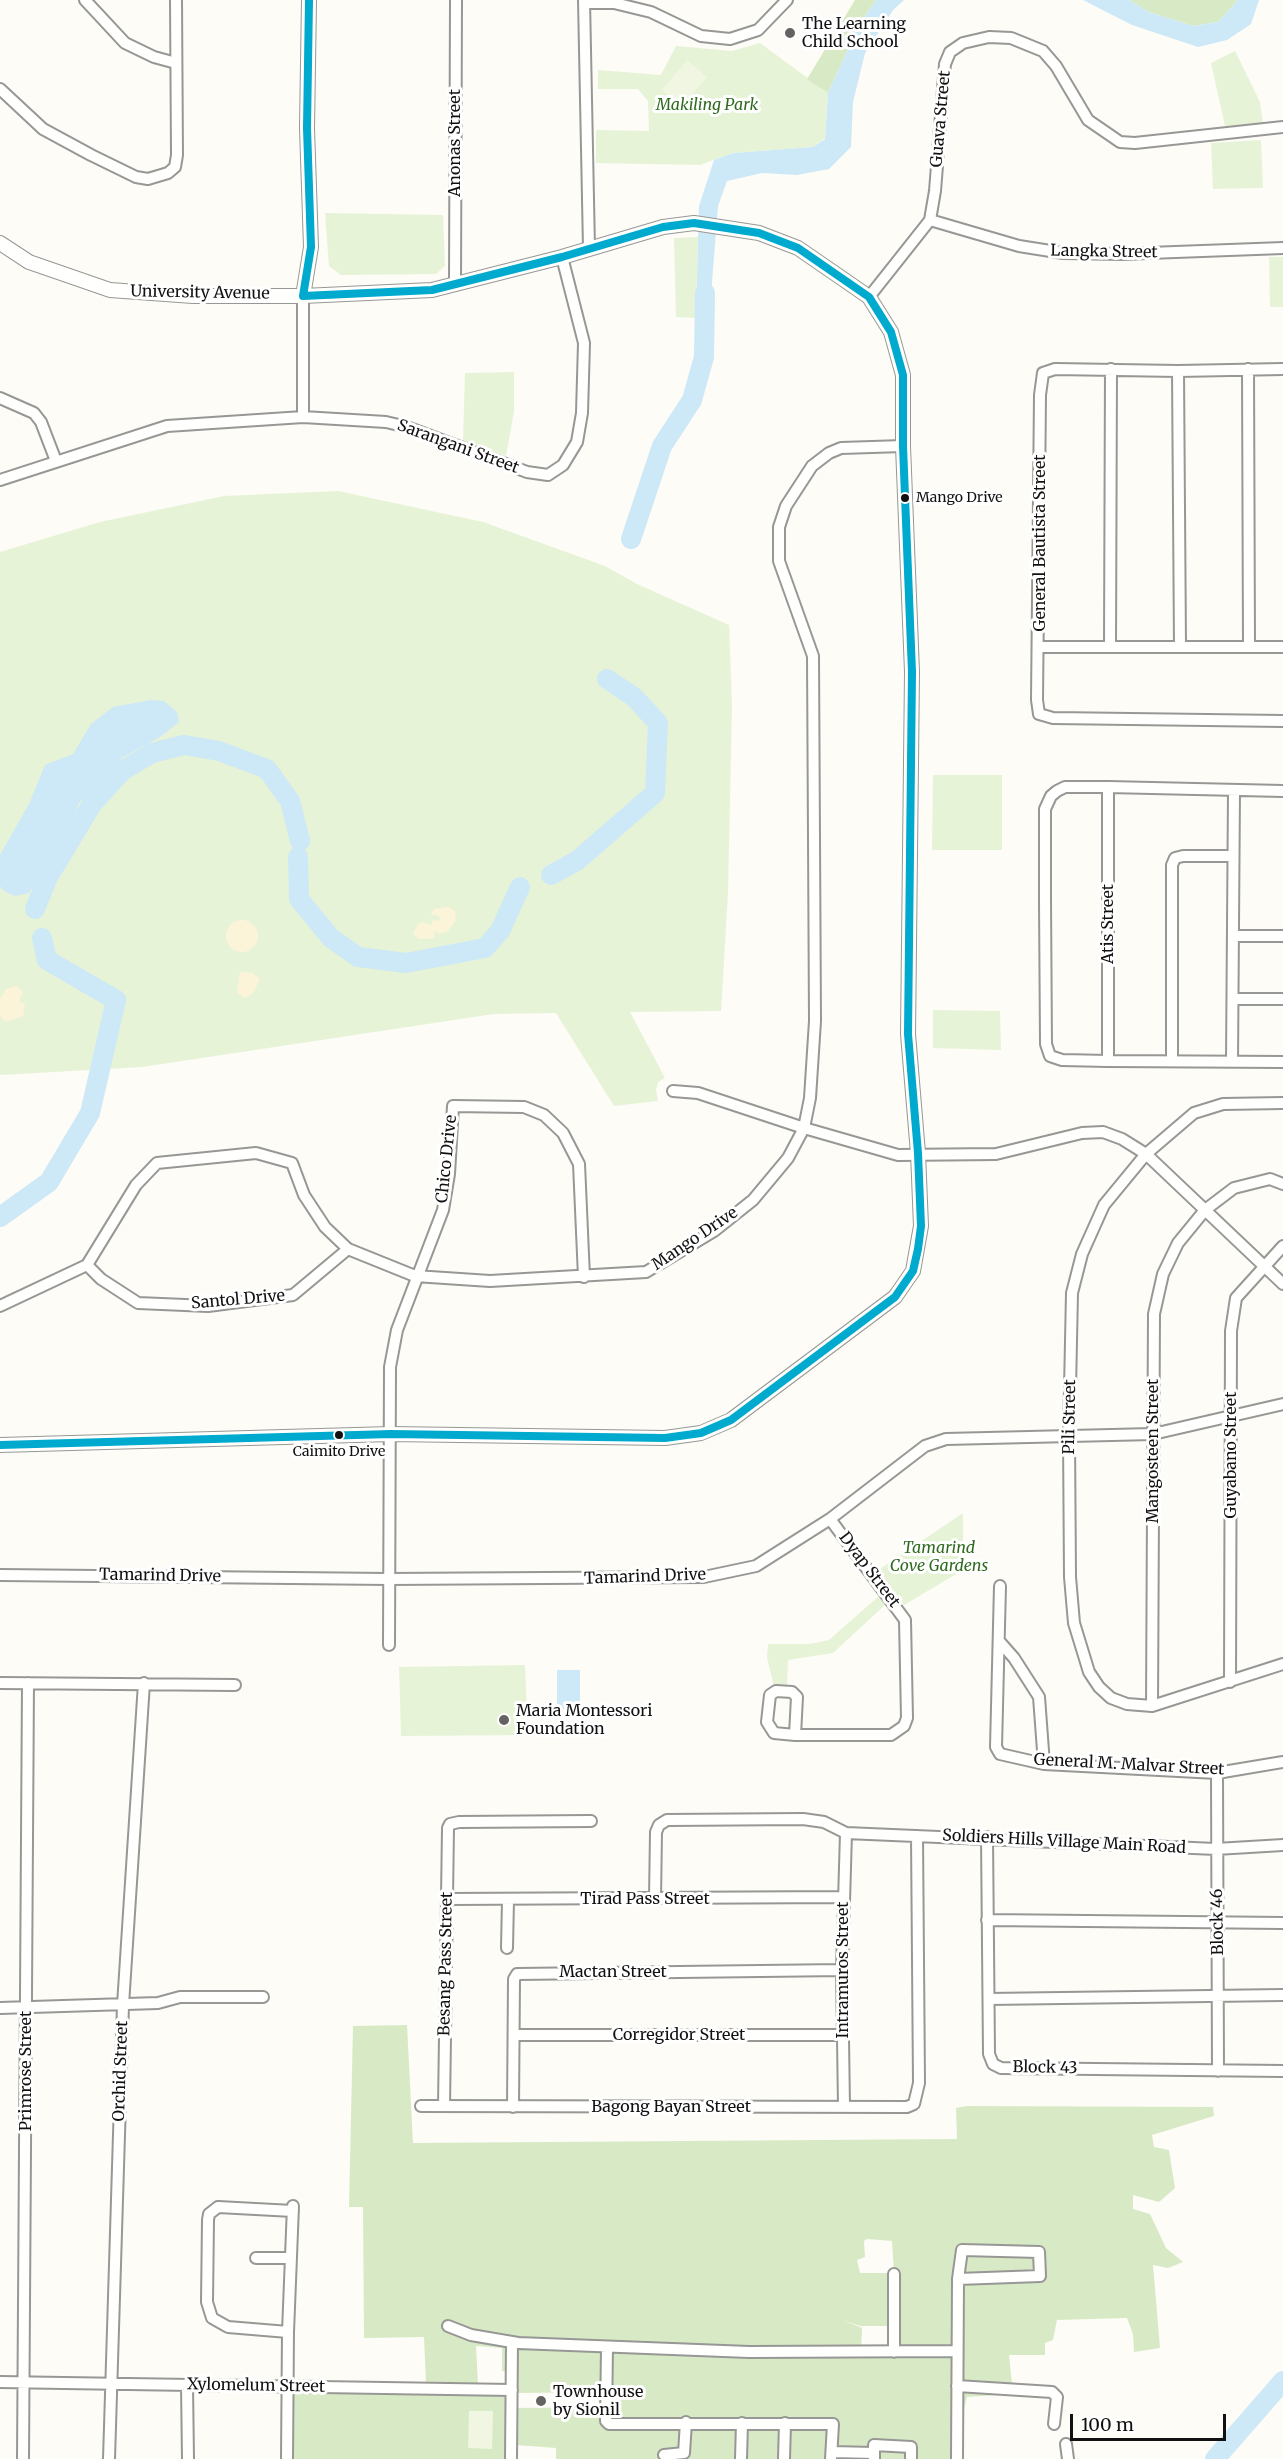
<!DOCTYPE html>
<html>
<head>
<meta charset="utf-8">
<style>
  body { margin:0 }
  #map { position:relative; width:1283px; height:2459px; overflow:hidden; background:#fdfcf7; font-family:Merriweather,serif }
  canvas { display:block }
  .scale { position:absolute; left:1070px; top:2414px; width:156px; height:27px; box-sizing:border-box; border:3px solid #111; border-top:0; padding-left:8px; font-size:18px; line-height:21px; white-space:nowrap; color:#111; -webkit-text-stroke:4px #fff; paint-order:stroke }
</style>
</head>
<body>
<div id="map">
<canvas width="1283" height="2459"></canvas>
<div class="scale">100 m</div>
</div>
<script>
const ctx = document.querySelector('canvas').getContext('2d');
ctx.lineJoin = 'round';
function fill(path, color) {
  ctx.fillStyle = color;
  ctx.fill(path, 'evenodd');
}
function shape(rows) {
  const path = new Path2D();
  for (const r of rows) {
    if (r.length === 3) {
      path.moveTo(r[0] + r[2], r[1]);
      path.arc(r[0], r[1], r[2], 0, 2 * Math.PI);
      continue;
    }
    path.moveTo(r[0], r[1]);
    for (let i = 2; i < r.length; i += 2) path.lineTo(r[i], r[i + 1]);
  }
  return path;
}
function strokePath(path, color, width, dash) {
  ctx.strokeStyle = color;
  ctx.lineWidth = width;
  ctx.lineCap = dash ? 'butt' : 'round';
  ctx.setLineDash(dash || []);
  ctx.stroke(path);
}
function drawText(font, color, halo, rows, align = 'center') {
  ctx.font = font + ' Merriweather,serif';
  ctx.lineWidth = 6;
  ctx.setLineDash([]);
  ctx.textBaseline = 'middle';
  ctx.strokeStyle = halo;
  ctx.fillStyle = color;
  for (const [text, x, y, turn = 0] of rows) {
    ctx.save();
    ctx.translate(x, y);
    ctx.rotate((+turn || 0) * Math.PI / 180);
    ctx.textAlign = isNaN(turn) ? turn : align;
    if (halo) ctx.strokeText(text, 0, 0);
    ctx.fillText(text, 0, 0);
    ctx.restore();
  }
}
fill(shape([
  [760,43,828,93,825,138,813,147,733,153,700,165,596,163,596,130,649,131,648,101,638,89,598,89,598,70,661,75,676,46,732,51],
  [1235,51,1260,102,1263,124,1225,126,1211,63],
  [1261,140,1263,188,1213,189,1211,143],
  [325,213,443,215,445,266,436,274,341,275,329,266],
  [698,237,696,318,676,317,674,238],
  [1269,257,1283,257,1283,307,1270,307],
  [514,372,514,412,506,456,463,441,465,373],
  [338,491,483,522,605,566,637,584,729,625,732,706,728,893,721,1011,630,1012,665,1078,658,1082,656,1090,658,1101,614,1106,556,1013,494,1014,142,1067,0,1075,0,552,100,522,224,496],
  [933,775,1002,775,1002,850,932,850],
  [933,1010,1000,1011,1001,1050,933,1048],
  [963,1513,963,1570,904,1605,877,1571],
  [879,1596,886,1604,833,1653,788,1660,787,1686,774,1686,767,1658,768,1644,810,1644,829,1640],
  [525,1665,528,1735,401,1736,399,1667]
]), '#e7f3d7');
fill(shape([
  [855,0,876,0,859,25,828,93,807,79],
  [1129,0,1238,0,1218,22,1193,26,1149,12],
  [407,2025,413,2143,957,2139,956,2108,967,2106,1213,2107,1214,2116,1152,2135,1154,2147,1169,2150,1175,2188,1159,2202,1133,2195,1133,2209,1150,2214,1166,2248,1183,2262,1168,2268,1153,2265,1160,2348,1134,2352,1133,2334,1127,2318,1057,2320,1053,2340,1045,2343,1045,2355,1009,2355,1013,2394,967,2397,961,2419,963,2459,556,2459,556,2448,516,2445,515,2459,294,2459,294,2393,514,2393,514,2372,502,2371,502,2348,476,2346,478,2384,426,2384,424,2337,364,2338,363,2207,349,2207,353,2026],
  [867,2239,892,2241,894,2273,860,2273,857,2260,865,2257,864,2241],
  [843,2320,860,2326,891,2326,892,2349,861,2350,862,2328],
  [611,2392,610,2407,515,2408,515,2393]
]), '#d8eac5');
fill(shape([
  [449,907,455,911,456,920,448,931,440,934,435,931,434,938,425,939,419,939,413,934,418,924,423,922,432,925,433,920,440,921,439,916,431,914,434,909],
  [242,936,16],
  [240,972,252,973,260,979,253,993,245,998,237,993],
  [16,986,23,992,19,1001,25,1004,23,1016,5,1022,0,1016,0,999,6,989]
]), '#fcf4d9');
fill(shape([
  [687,60,707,77,682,106,662,90],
  [469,2411,493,2411,492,2449,468,2448]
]), '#f0f6e1');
fill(shape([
  [876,0,904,0,893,10,865,53,853,102,851,147,829,169,797,175,762,173,727,181,718,206,709,320,696,318,699,206,714,160,733,153,813,147,825,139,828,93,859,25],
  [1083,0,1129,0,1149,12,1193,26,1218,22,1238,0,1259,0,1251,24,1227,40,1198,47,1132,25],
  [151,700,164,701,177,712,179,722,160,737,122,758,79,803,68,830,29,893,15,896,4,891,0,886,0,855,29,804,45,765,73,754,91,724,113,707],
  [557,1670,580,1670,580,1709,557,1709]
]), '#cde8f7');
strokePath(shape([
  [631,539,662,446,692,400,704,357,705,293],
  [298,857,299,899,331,938,358,957,406,963,485,948,500,931,520,887],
  [551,875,578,860,655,793,658,723,634,697,607,679],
  [35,909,48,877,92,804,122,771,152,753,184,745,219,751,267,769,290,801,300,841],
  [0,1217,49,1182,90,1113,116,1000,47,960,42,938],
  [1215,2459,1283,2381]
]), '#cde8f7', 20);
const minor = shape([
  [85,0,125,43,154,57,176,63],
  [584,0,589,248],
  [584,3,614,3,651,12,701,36,730,39,758,30,787,0],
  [0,89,43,129,91,155,136,177,148,179,168,173,175,167,177,155,176,0],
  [930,220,1019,246,1063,253,1122,254,1283,248],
  [455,285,456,0],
  [869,297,930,220,935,191,945,64,950,52,963,43,989,37,1011,38,1043,51,1056,66,1088,120,1120,142,1135,143,1283,127],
  [1248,369,1249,646],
  [1283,369,1178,371,1055,369,1043,373,1040,395,1037,700,1039,714,1053,718,1283,721],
  [1178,371,1180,646],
  [0,398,34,413,41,422,56,461],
  [303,417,303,296],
  [0,480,167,426,303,417,386,422,407,427,527,472,548,475,563,465,577,442,582,413,584,343,562,257],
  [1110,645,1111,369],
  [1039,647,1283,647],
  [1283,791,1108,787,1065,787,1057,791,1051,796,1045,809,1045,901,1046,1044,1050,1056,1062,1060,1108,1061,1283,1062],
  [1234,936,1283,936],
  [1233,999,1283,999],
  [1108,1061,1108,787],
  [1172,1061,1172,865,1175,858,1183,856,1233,856],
  [1232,1061,1234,791],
  [673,1091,698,1093,804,1128,898,1155,996,1154,1082,1133,1103,1132,1122,1139,1146,1154,1194,1113,1223,1104,1283,1103],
  [87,1265,101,1279,138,1303,208,1306,293,1295,348,1249],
  [1283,1284,1146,1154,1104,1205,1082,1254,1072,1293,1069,1437,1070,1577,1074,1623,1089,1672,1099,1687,1111,1698,1127,1704,1152,1706,1283,1664],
  [0,1306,87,1265,136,1185,157,1163,256,1153,292,1163,304,1195,325,1227,348,1249,415,1276,490,1281,646,1272,714,1231,753,1200,788,1158,804,1128,810,1098,815,1021,813,656,779,561,779,527,786,506,812,466,829,453,841,448,903,446],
  [0,1575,388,1579,704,1577,756,1566,830,1519,925,1446,946,1439,1153,1434,1283,1404],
  [1000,1586,996,1747,1000,1754,1044,1764,1217,1773,1283,1762],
  [999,1641,1014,1658,1039,1697,1044,1764],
  [389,1645,390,1367,397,1330,443,1210,449,1174,453,1106,524,1107,544,1115,563,1133,579,1164,584,1277],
  [1230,1682,1231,1331,1236,1298,1283,1246],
  [0,1683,235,1685],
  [1152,1706,1154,1314,1163,1274,1178,1243,1205,1210,1234,1188,1270,1179,1283,1184],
  [795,1735,797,1697,792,1692,776,1691,770,1695,767,1722,774,1733,795,1735,891,1735,904,1726,907,1718,905,1620,830,1519],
  [1217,1773,1218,2071],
  [846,1833,1216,1849,1283,1845],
  [987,1837,989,2054,993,2064,1001,2068,1283,2071],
  [447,1899,844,1897],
  [655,1899,656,1832,659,1825,667,1820,803,1819,824,1822,846,1833],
  [987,1920,1283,1923],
  [507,1948,508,1900],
  [989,1999,1283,1995],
  [0,2008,158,2003,180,1997,263,1997],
  [514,2035,843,2035],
  [421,2106,907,2107,914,2104,919,2083,917,1836],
  [444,2106,448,1828,450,1824,459,1822,591,1821],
  [513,2107,514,1979,517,1974,842,1970],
  [844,2107,842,1970,846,1833],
  [256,2258,291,2258],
  [448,2326,471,2335,518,2343,749,2352,957,2351],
  [288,2332,228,2327,212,2318,207,2302,208,2220,209,2214,218,2207,293,2211],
  [607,2347,606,2421,609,2424,833,2424,831,2459],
  [894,2352,894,2274],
  [0,2382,512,2390],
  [187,2385,188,2459],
  [957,2386,1052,2392,1057,2397,1054,2424],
  [1066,2444,1068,2459],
  [832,2452,874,2453],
  [664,2455,684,2453,686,2422],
  [23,2459,28,1683],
  [109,2459,123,2005,144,1683],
  [287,2459,288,2332,293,2206],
  [511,2459,512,2343],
  [741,2459,742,2423],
  [784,2459,785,2423],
  [874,2459,874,2445,911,2447,911,2459],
  [957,2459,958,2279,962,2250,1039,2252,1040,2276,958,2279]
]);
const tertiary = shape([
  [0,243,29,262,110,290,193,296,303,296,432,290,562,257,663,227,694,223,759,233,798,248,869,297,891,332,903,375,903,446,912,672,908,1034,918,1153,921,1226,913,1271,895,1297,731,1420,701,1433,665,1438,391,1434,0,1445],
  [303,296,311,247,307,128,309,0]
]);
strokePath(minor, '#979795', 14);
strokePath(tertiary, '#979795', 16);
strokePath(minor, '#fffffe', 10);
strokePath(tertiary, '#fffffe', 14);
strokePath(shape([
  [0,1445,391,1434,665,1438,701,1433,731,1420,895,1297,913,1271,918,1249,921,1226,918,1153,908,1034,912,672,903,446,903,375,891,332,869,297,798,248,759,233,694,223,663,227,562,257,432,290,303,296,311,247,307,128,309,0]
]), '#00a9ce', 8);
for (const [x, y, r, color] of [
  [790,33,6,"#646362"],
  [905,498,5,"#111"],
  [339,1435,5,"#111"],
  [504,1720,6,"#646362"],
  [541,2401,6,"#646362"]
]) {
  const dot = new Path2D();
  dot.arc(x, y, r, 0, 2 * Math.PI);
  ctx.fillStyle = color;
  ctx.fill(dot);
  strokePath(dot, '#fff', 2);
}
drawText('14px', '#111', '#fff', [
  ["Mango Drive",916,498],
  ["Caimito Drive",339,1452,"center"]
], 'left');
drawText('16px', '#111', '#fff', [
  ["The Learning",802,24],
  ["Child School",802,42],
  ["Maria Montessori",516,1711],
  ["Foundation",516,1729],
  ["Townhouse",553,2392],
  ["by Sionil",553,2410]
], 'left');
drawText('italic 16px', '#2f6b1f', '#fff', [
  ["Makiling Park",707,105],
  ["Tamarind",939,1548],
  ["Cove Gardens",939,1566]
]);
drawText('16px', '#111', '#fff', [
  ["Guava Street",941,119,-85],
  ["Anonas Street",455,143,-90],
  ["Langka Street",1104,252,1],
  ["University Avenue",200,293,1],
  ["Sarangani Street",458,447,20],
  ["General Bautista Street",1040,543,-90],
  ["Atis Street",1108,924,-90],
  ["Chico Drive",447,1159,-84],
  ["Mango Drive",695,1239,-34],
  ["Santol Drive",238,1300,-5],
  ["Pili Street",1070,1417,-89],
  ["Mangosteen Street",1153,1451,-90],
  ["Guyabano Street",1231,1455,-90],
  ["Dyap Street",869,1570,53],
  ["Tamarind Drive",160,1576,1],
  ["Tamarind Drive",645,1577,-2],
  ["General M. Malvar Street",1129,1765,3],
  ["Soldiers Hills Village Main Road",1064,1842,3],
  ["Tirad Pass Street",645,1899],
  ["Block 46",1218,1922,-91],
  ["Besang Pass Street",446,1964,-89],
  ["Intramuros Street",843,1970,-90],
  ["Mactan Street",613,1972],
  ["Corregidor Street",679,2035],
  ["Block 43",1045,2068,1],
  ["Primrose Street",26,2071,-90],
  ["Orchid Street",121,2071,-88],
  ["Bagong Bayan Street",671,2107],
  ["Xylomelum Street",256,2386,1]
]);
</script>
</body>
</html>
